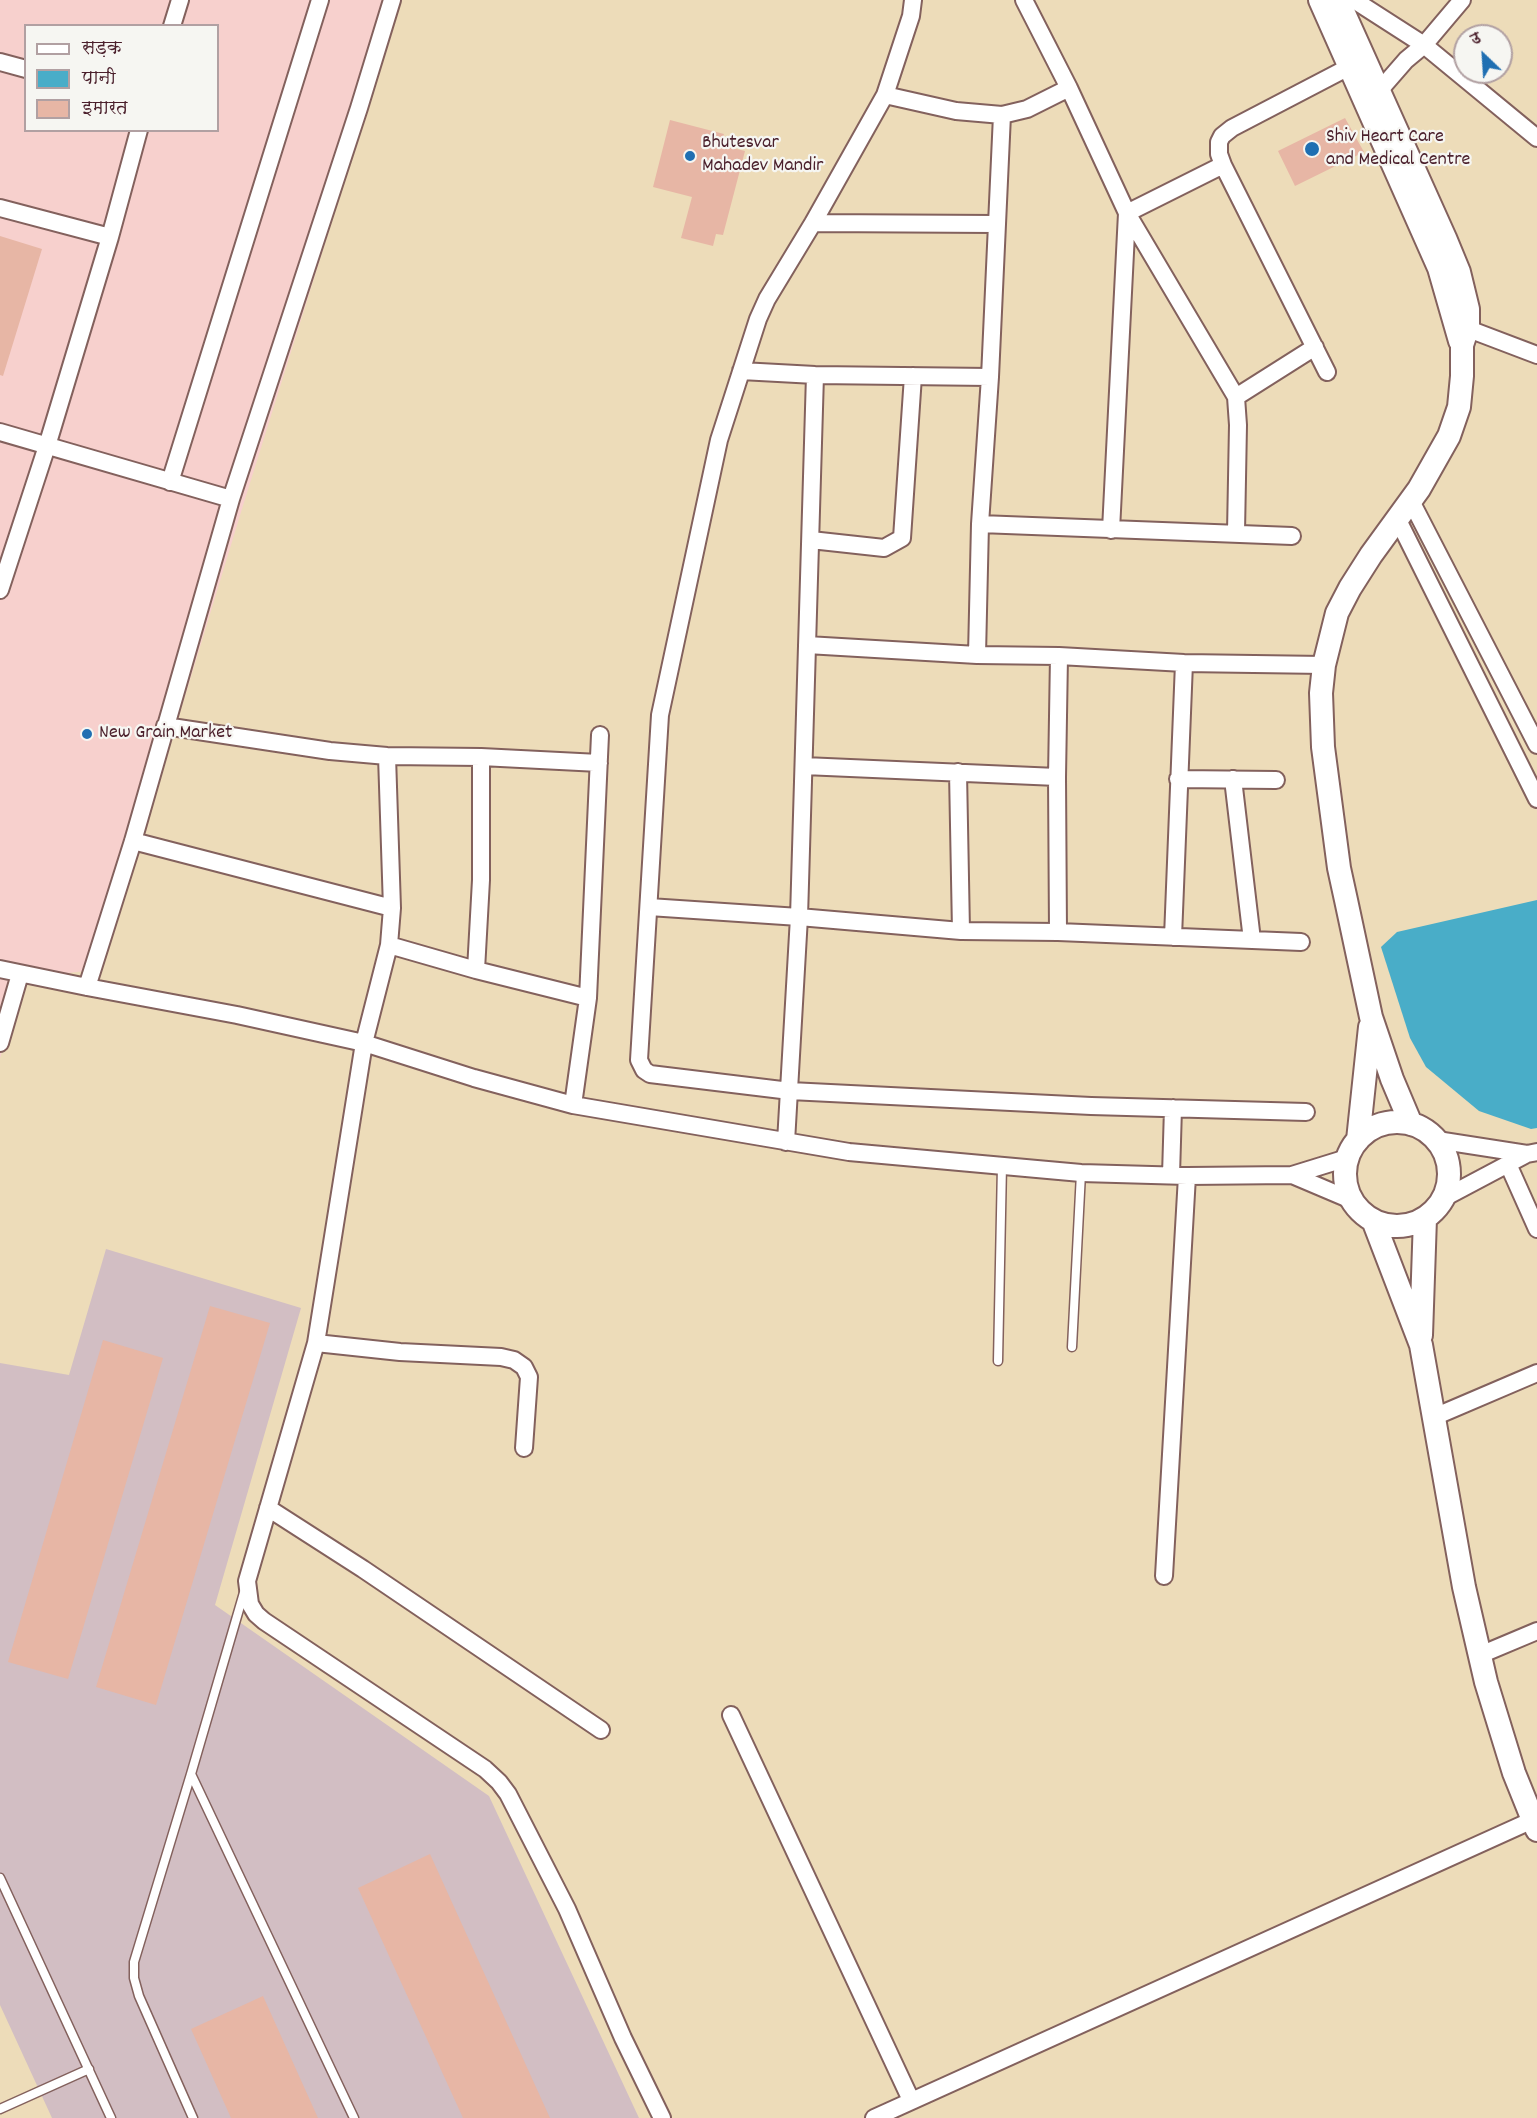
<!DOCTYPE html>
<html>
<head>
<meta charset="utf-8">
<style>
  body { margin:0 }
  #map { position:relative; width:1537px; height:2118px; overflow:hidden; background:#eddcb9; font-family:Dekko,"Playpen Sans Deva",sans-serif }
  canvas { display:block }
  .legend { position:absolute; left:24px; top:24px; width:195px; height:108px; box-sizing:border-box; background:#f6f6f2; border:2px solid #b1a0a2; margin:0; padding:8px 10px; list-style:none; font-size:18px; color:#4a1f2b }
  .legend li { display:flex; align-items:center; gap:12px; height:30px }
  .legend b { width:30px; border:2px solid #b1a0a2 }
  .north { position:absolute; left:1453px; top:24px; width:60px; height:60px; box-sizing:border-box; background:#f6f6f2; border:2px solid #b1a0a2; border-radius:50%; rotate:335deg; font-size:16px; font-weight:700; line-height:24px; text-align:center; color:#4a1f2b }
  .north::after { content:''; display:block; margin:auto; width:21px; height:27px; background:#1f6fb2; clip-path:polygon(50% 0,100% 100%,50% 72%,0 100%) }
</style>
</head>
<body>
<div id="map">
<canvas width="1537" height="2118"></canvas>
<ul class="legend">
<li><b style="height:8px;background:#fff"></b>सड़क</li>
<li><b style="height:16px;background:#49adc8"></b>पानी</li>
<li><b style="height:16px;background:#e7b6a5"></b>इमारत</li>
</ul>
<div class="north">उ</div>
</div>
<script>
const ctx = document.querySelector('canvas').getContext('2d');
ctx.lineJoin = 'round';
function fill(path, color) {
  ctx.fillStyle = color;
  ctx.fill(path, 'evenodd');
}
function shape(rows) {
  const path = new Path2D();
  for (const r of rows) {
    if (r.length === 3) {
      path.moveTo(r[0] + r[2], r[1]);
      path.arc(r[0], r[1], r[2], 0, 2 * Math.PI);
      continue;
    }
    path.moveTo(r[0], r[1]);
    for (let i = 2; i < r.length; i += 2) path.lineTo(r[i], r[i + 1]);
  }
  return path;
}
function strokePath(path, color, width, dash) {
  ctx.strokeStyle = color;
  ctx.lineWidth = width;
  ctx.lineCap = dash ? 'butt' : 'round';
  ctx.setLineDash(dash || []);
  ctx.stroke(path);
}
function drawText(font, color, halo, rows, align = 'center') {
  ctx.font = font + ' Dekko,sans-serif';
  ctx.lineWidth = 4.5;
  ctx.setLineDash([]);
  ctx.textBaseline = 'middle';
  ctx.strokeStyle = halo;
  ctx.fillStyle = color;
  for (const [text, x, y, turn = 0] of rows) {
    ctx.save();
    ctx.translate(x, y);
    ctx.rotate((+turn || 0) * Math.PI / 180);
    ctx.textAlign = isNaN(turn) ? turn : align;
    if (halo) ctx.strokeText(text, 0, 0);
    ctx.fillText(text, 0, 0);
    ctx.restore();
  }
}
fill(shape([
  [0,0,401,0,245,499,102,969,27,978,0,1058],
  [26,26,218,26,218,130,26,130]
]), '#f7d0cd');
fill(shape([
  [106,1249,301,1308,215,1605,489,1796,639,2118,52,2118,0,2005,0,1363,69,1375]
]), '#d2bec3');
fill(shape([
  [1537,900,1537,1128,1531,1129,1479,1111,1426,1067,1410,1038,1381,947,1397,932]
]), '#49adc8');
fill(shape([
  [1345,118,1364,152,1295,186,1278,151],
  [670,120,724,134,720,145,745,151,723,235,716,234,713,246,681,238,692,197,653,187],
  [0,236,42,249,3,376,0,375],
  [210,1306,270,1323,156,1705,96,1687],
  [103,1340,163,1358,68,1679,8,1662],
  [430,1854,550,2118,463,2118,358,1888],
  [263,1996,318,2118,231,2118,191,2029]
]), '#e7b6a5');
const service = shape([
  [1072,1347,1081,1173],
  [998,1361,1002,1165],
  [191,1774,354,2118],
  [0,1878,111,2118],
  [0,2109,89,2069],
  [193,2118,139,1996,134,1978,134,1962,191,1774,245,1589]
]);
const minor = shape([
  [913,0,911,16,885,95,813,223,767,299,758,319,719,440,660,715,639,1060,644,1070,650,1074,790,1091,1091,1106,1306,1112],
  [1024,0,1069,88,1127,213,1236,397,1238,425,1236,532],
  [1354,0,1424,45,1537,138],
  [172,26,180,0],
  [0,62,26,69],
  [1379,91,1406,60,1424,45,1462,0],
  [885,95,956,111,1002,115,1027,109,1069,88],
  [0,208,110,237],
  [813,223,996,224],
  [1458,325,1537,355],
  [741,371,815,375,990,377],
  [1327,372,1223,165,1219,154,1219,142,1222,136,1232,128,1349,67],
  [1236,397,1315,347],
  [0,432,231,499],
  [170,482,320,0],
  [1411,501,1537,745],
  [1398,520,1537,799],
  [980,524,1292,536],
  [1111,530,1127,213,1223,165],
  [811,540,884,548,902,538,913,376],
  [0,590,47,446,110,237,139,130],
  [807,645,977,655,1059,656,1184,663,1324,665],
  [977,655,980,524,990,377,1002,115],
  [165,726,330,751,387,756,481,757,599,763],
  [387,756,392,908,389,945,364,1043,316,1343,247,1581,250,1604,256,1614,264,1621,485,1769,499,1782,508,1794,567,1909,623,2038,662,2118],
  [804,766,1057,777],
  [958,772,961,931],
  [1178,779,1276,780],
  [1233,779,1252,940],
  [133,841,392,908],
  [649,907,799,917,961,931,1058,932,1301,942],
  [1058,932,1057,777,1059,656],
  [1173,937,1184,663],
  [389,945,476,970,588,998],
  [0,969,87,987,237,1015,364,1043,474,1078,573,1105,849,1152,1081,1173,1187,1176,1292,1175,1347,1158],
  [476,970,481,880,481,757],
  [87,987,133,841,231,499,359,108,392,0],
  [0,1043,20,974],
  [573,1105,588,998,600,735],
  [1437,1140,1527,1154,1537,1152],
  [786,1142,799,917,815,375],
  [1508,1164,1537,1229],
  [1171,1175,1173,1108],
  [1292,1175,1351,1200],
  [1444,1198,1527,1154],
  [316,1343,400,1352,501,1357,514,1360,524,1367,529,1377,524,1448],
  [1434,1417,1537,1373],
  [268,1508,363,1569,601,1730],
  [1164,1576,1187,1176],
  [1480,1655,1537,1631],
  [731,1715,911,2100],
  [874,2118,1537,1818]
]);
const secondary = shape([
  [1320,0,1439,268,1460,341],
  [1338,0,1445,238,1459,272,1468,309,1468,327,1462,345,1462,376,1459,407,1449,436,1419,489,1371,555,1350,588,1337,613,1324,665,1321,693,1323,747,1339,868,1346,900,1371,1017,1392,1079,1411,1124],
  [1397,1174,52],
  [1358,1140,1370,1027],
  [1373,1220,1421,1345,1464,1587,1486,1682,1514,1773,1537,1830],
  [1421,1335,1425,1218]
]);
strokePath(service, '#83615d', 11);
strokePath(minor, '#83615d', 20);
strokePath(secondary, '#83615d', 26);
strokePath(service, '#fff', 8);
strokePath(minor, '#fff', 16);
strokePath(secondary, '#fff', 22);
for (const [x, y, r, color] of [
  [1312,149,8,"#1f6fb2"],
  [690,156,6,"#1f6fb2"],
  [87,734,6,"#1f6fb2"]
]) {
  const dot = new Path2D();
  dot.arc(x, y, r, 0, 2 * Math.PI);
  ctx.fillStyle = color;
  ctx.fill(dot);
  strokePath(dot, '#f6f6f2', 2);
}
drawText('20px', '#4a1f2b', '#f6f6f2', [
  ["Shiv Heart Care",1326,138],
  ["and Medical Centre",1326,161],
  ["Bhutesvar",702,144],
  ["Mahadev Mandir",702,167],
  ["New Grain Market",99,734]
], 'left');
</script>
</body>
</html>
